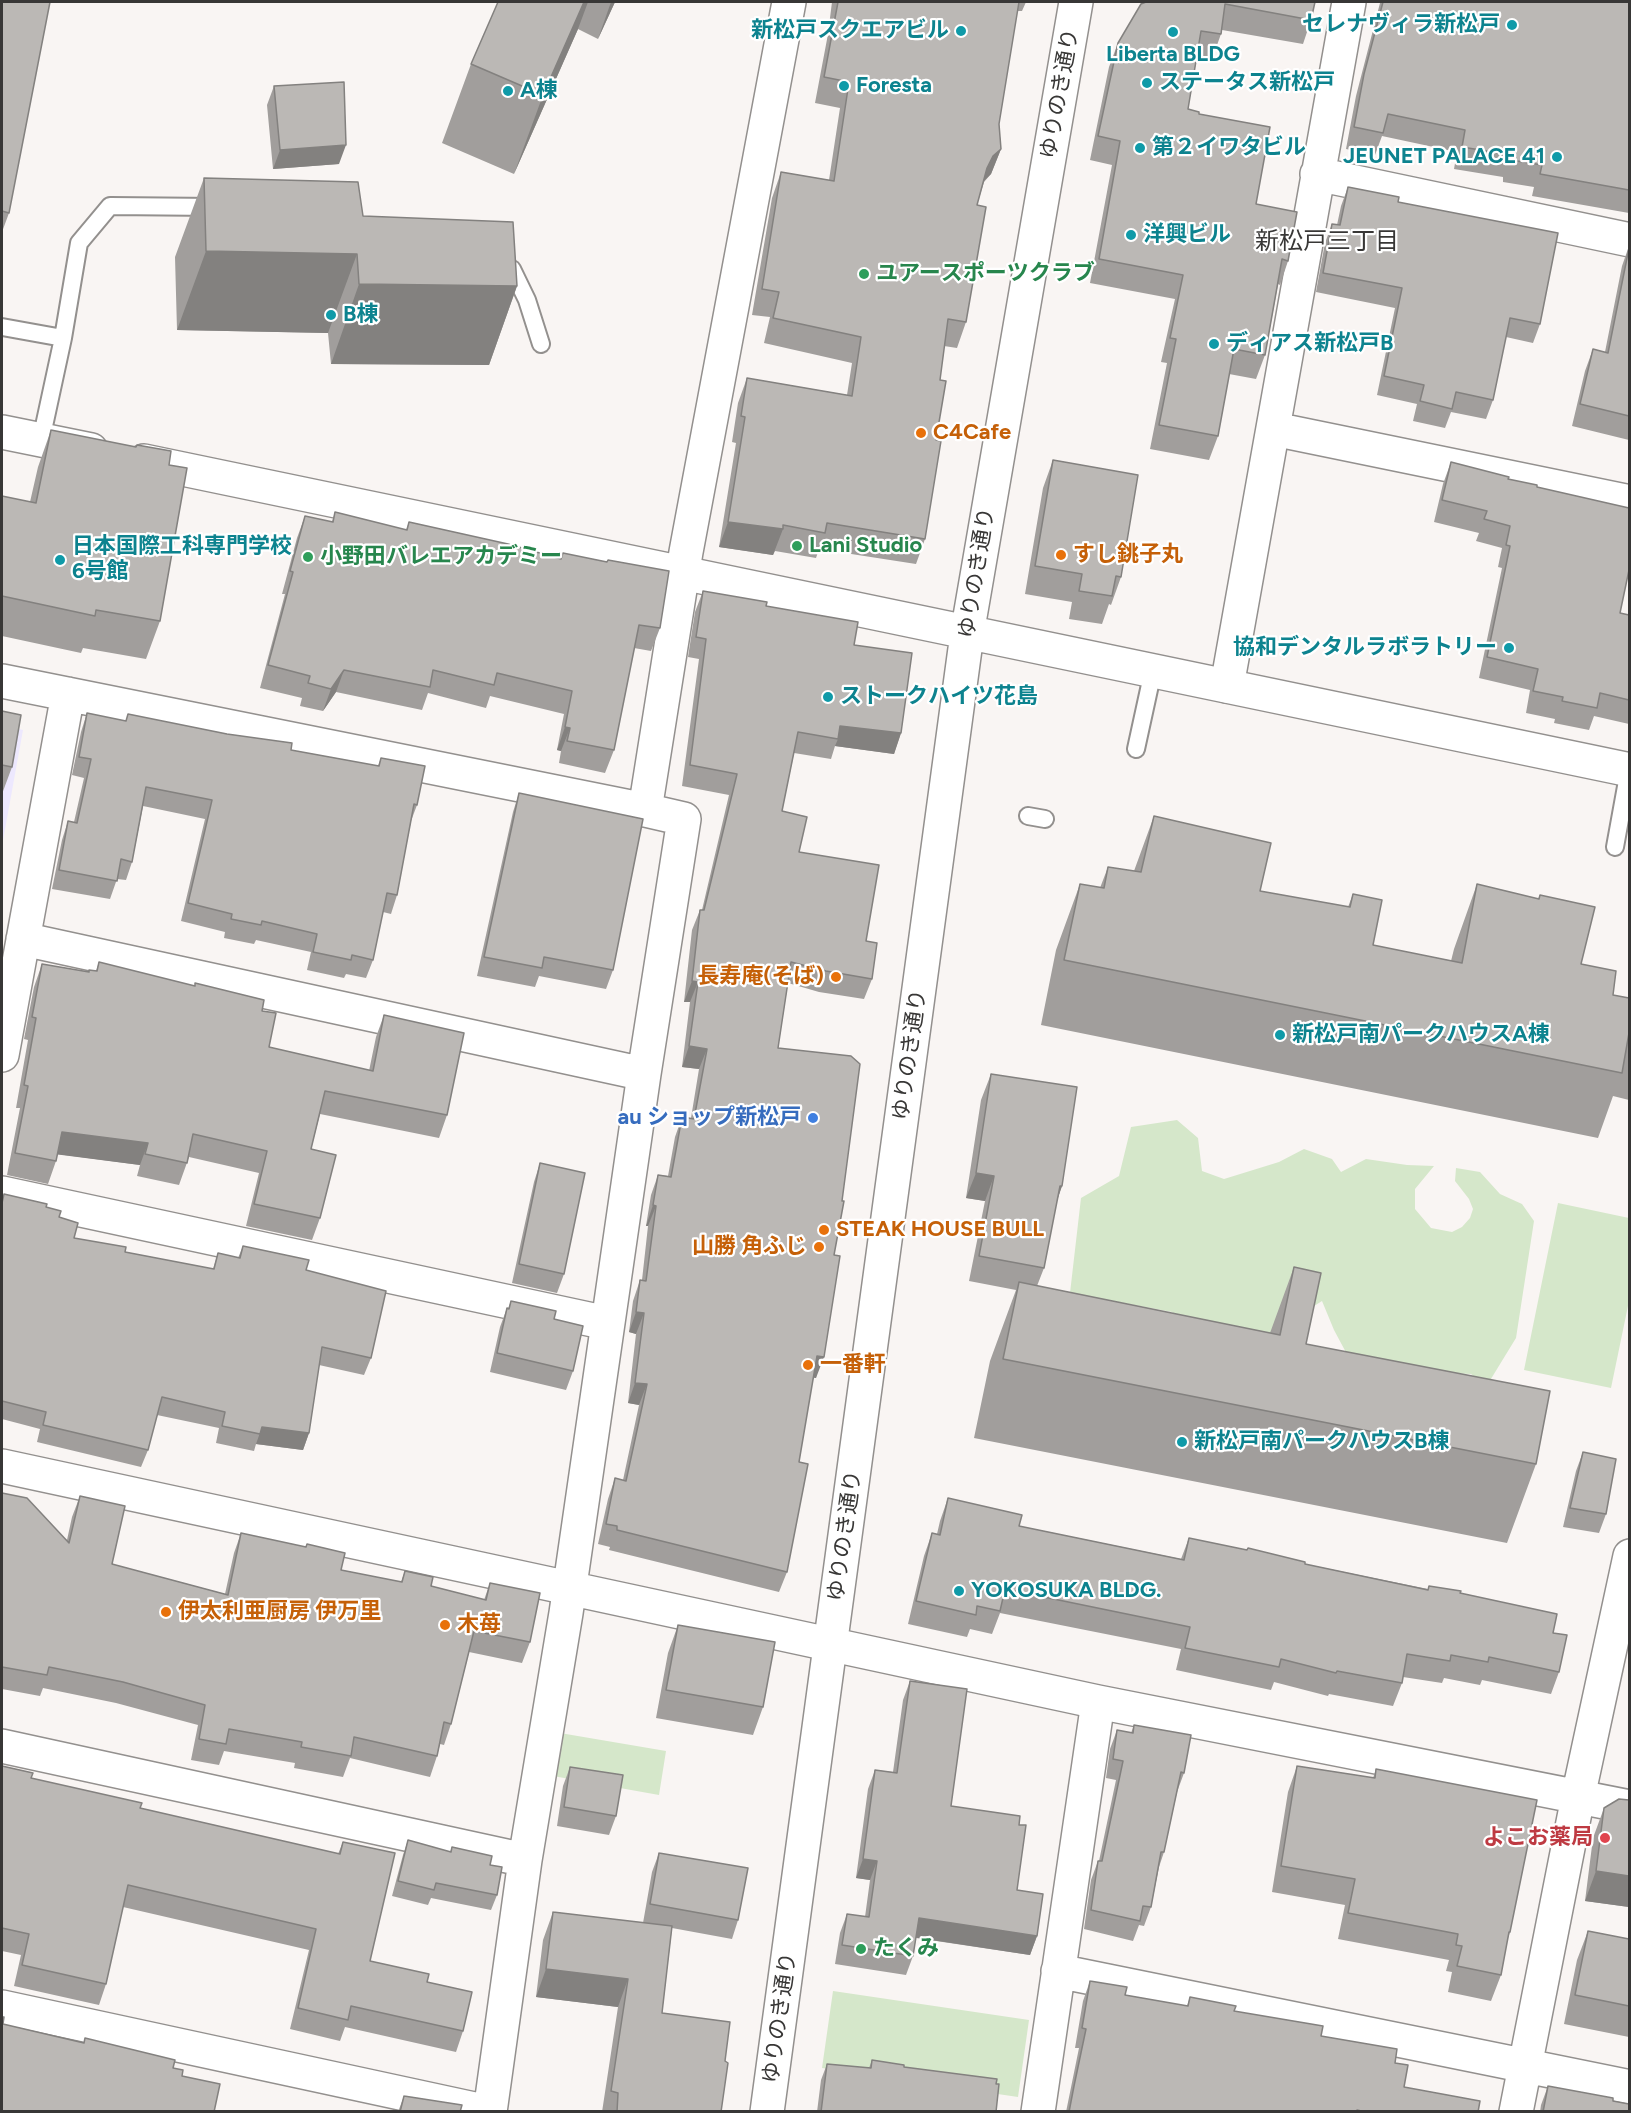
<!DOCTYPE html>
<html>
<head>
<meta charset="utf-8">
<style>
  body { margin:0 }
  #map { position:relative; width:1631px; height:2113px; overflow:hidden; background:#f9f5f3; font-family:Figtree,sans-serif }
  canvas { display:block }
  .frame { position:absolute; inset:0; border:3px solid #383736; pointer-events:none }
</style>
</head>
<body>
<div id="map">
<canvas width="1631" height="2113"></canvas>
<div class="frame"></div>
</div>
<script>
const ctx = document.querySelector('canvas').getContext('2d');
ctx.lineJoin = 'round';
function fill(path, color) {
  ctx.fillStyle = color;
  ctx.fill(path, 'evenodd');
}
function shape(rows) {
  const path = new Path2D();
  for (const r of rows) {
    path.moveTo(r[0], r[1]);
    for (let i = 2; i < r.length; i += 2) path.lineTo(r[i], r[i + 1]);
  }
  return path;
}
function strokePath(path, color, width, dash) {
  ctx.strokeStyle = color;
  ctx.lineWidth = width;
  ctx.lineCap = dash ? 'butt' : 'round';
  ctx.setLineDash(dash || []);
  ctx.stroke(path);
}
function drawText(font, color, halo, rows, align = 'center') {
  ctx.font = font + ' Figtree,"Noto Sans JP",sans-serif';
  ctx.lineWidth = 4.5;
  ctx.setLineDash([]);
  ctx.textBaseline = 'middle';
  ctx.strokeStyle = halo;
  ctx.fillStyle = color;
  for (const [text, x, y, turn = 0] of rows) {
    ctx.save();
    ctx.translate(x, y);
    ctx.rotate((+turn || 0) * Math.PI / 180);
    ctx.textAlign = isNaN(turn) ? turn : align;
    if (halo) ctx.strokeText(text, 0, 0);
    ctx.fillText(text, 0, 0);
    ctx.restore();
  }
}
fill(shape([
  [2,725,23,730,2,846]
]), '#ede8fe');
fill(shape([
  [1177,1120,1198,1138,1202,1171,1224,1179,1279,1162,1304,1149,1332,1159,1341,1172,1366,1159,1407,1165,1434,1166,1415,1189,1415,1209,1431,1228,1452,1232,1462,1227,1470,1218,1473,1209,1469,1199,1455,1181,1456,1168,1480,1172,1500,1194,1522,1204,1534,1221,1516,1338,1486,1387,1471,1374,1427,1372,1349,1358,1334,1330,1322,1301,1261,1340,1194,1331,1172,1312,1070,1293,1081,1198,1119,1176,1131,1127],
  [1558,1203,1629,1218,1629,1301,1611,1388,1524,1370],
  [560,1733,666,1751,659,1795,553,1776],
  [833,1991,1029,2020,1018,2097,822,2068]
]), '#d5e7ca');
const lane = shape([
  [504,266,512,269,527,300,541,344],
  [2,327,63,338],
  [41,440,63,338,79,243,110,206,217,207],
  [1136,749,1153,671],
  [1028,816,1045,819],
  [1615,847,1629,770]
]);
const street = shape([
  [1317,174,1630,240],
  [1274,429,1630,502],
  [2,681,645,810,686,552,789,2],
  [1227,686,1349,2],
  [23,939,644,1074],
  [2,1055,68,694],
  [2,1193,607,1323],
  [2,1466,1098,1702,1630,1807],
  [2,1746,525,1860],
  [1058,1971,1630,2087],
  [2,2007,488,2112],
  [490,2112,525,1860,566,1613,644,1074,684,819,645,810],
  [1038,2112,1098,1702],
  [1516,2112,1578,1797,1630,1556]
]);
const secondary = shape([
  [2,432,91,450],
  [144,461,1630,770],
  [767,2112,967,634,1076,2]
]);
strokePath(lane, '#93908e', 20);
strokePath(street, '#93908e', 36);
strokePath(secondary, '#93908e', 36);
strokePath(lane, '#fff', 16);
strokePath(street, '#fff', 33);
strokePath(secondary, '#fff', 33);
fill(shape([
  [2,2,9,213,2,232],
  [498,2,615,2,598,39,578,29,514,174,442,143,471,64],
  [832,2,1026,2,1022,11,1017,11,999,124,1001,149,991,174,984,182,977,205,966,322,957,348,944,346,940,380,936,440,925,539,916,564,819,549,816,558,775,551,773,555,719,547,736,443,732,442,738,403,747,378,847,395,852,363,764,343,770,317,752,315,772,198,781,172,829,180,840,108,815,103,828,34],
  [1146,2,1315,2,1311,20,1303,44,1222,30,1221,34,1212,59,1197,56,1188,109,1199,114,1256,204,1288,261,1280,285,1278,284,1265,355,1256,379,1229,374,1218,436,1209,460,1150,449,1167,363,1161,362,1175,299,1090,283,1112,165,1090,160,1109,67,1118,43],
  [1372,2,1629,2,1629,213,1532,196,1534,187,1503,182,1503,177,1454,169,1457,152,1382,136,1375,155,1346,149,1356,96,1380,3],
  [274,86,339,164,273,169,267,105],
  [204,178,363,216,517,286,489,365,331,364,328,333,177,330,175,257],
  [1348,187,1398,202,1540,324,1533,343,1506,337,1493,400,1486,419,1451,412,1445,428,1413,421,1417,404,1377,395,1395,308,1316,292,1325,243,1332,224,1337,225,1341,206],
  [1629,246,1629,440,1572,426,1585,371,1593,349,1605,352,1622,266],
  [51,430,169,465,160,621,146,659,83,648,81,653,2,636,2,496,30,502,38,467],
  [1053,460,1121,577,1111,605,1109,604,1102,624,1069,619,1072,602,1025,594,1043,488],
  [1451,462,1537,487,1620,613,1629,615,1629,724,1594,716,1589,730,1554,723,1555,719,1526,713,1530,690,1479,678,1502,568,1498,567,1502,548,1476,541,1479,533,1434,522,1443,484],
  [335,512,406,530,409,522,561,558,563,553,660,628,651,651,634,648,614,750,605,773,559,763,561,751,557,750,564,714,490,696,486,708,428,693,422,710,336,692,323,711,300,706,302,698,260,688,285,594,282,594,297,538,305,516,332,522],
  [703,591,766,606,854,645,901,733,894,754,835,746,831,759,794,753,782,811,799,852,866,941,872,979,864,999,819,992,788,983,778,1048,834,1255,816,1378,813,1377,799,1462,787,1572,779,1592,609,1550,610,1547,598,1544,608,1499,615,1478,623,1480,639,1405,628,1403,636,1334,629,1332,633,1301,640,1280,642,1280,648,1226,646,1226,651,1195,658,1175,668,1176,675,1137,682,1117,691,1118,699,1069,682,1067,690,1002,684,1002,692,930,700,910,702,910,729,795,682,786,699,659,688,657,695,612],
  [2,711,12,767,2,794],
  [87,713,126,721,128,714,291,750,378,766,381,758,417,805,411,821,397,895,391,914,383,912,373,960,366,978,346,974,344,978,307,970,311,952,256,940,254,944,224,938,225,932,181,921,205,819,143,806,132,862,126,880,117,879,110,899,52,889,62,840,68,821,74,822,84,778,72,775,81,732],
  [519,793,613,970,606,989,539,976,535,987,477,976,513,812],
  [1154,816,1260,891,1348,907,1353,894,1373,945,1451,961,1454,949,1477,884,1538,899,1540,895,1581,964,1613,995,1629,998,1629,1100,1613,1096,1598,1138,1041,1025,1056,950,1080,884,1100,888,1108,867,1134,871],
  [99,962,262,1011,269,1047,369,1071,376,1037,384,1015,447,1115,439,1138,320,1114,311,1149,320,1218,312,1240,246,1226,259,1173,189,1157,179,1185,137,1176,140,1165,57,1154,56,1161,48,1184,7,1175,20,1108,16,1108,28,1040,24,1039,34,987,42,964,88,972,96,971],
  [991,1074,1062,1186,1057,1201,1044,1268,1037,1286,1270,1333,1294,1267,1306,1344,1536,1464,1507,1543,974,1438,990,1361,1016,1290,969,1281,985,1201,966,1198,981,1100],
  [540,1163,564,1274,557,1293,512,1283,534,1182],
  [2,1201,46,1207,59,1217,74,1238,125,1252,213,1269,218,1253,238,1258,243,1246,306,1270,371,1358,364,1375,319,1365,309,1433,303,1450,256,1444,254,1451,216,1443,219,1428,157,1415,148,1450,141,1467,37,1442,40,1429,2,1419],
  [511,1301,554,1319,573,1371,566,1390,490,1372,500,1327,507,1308,508,1309],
  [1583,1452,1606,1514,1599,1533,1563,1527,1576,1471],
  [2,1493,67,1540,72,1517,80,1496,112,1564,225,1594,234,1553,241,1533,341,1570,401,1582,405,1571,431,1586,484,1600,490,1583,530,1642,522,1663,469,1652,451,1724,444,1745,440,1744,437,1756,430,1777,350,1758,343,1777,294,1768,295,1763,224,1751,219,1765,191,1760,198,1725,116,1703,43,1688,40,1696,2,1689],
  [948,1498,1019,1526,1181,1559,1189,1538,1305,1564,1428,1589,1429,1586,1460,1593,1553,1633,1559,1672,1551,1694,1482,1680,1480,1685,1444,1678,1442,1683,1403,1677,1402,1683,1393,1706,1329,1694,1328,1696,1274,1682,1271,1690,1176,1670,1181,1649,1000,1613,992,1634,970,1629,967,1637,908,1624,924,1556,932,1533,937,1534,940,1521],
  [678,1625,763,1707,753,1735,656,1718,668,1653],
  [910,1681,951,1806,1019,1825,1017,1890,1037,1936,1030,1955,916,1938,913,1956,906,1975,835,1964,840,1933,847,1914,865,1917,870,1880,856,1878,868,1789,875,1770,893,1772,903,1700],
  [1134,1725,1184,1773,1177,1792,1164,1852,1159,1867,1151,1907,1144,1926,1139,1925,1133,1941,1084,1929,1091,1880,1098,1861,1099,1861,1116,1780,1106,1778,1110,1749,1117,1730,1131,1733],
  [2,1766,31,1778,140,1808,338,1854,343,1842,370,1961,427,1982,463,2031,456,2052,345,2027,340,2041,290,2029,309,1950,123,1907,106,1984,99,2005,14,1986,21,1955,2,1951],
  [1297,1766,1373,1778,1376,1769,1510,1932,1507,1941,1501,1975,1491,2001,1448,1992,1452,1972,1446,1971,1449,1960,1338,1939,1345,1905,1272,1892,1288,1792],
  [570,1767,616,1816,609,1835,557,1826,563,1786],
  [1629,1800,1629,1907,1585,1901,1593,1838,1604,1808],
  [408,1840,450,1852,452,1847,490,1865,497,1895,491,1910,431,1898,428,1905,392,1896,403,1855],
  [659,1853,738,1920,732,1939,672,1928,662,2013,725,2061,721,2112,602,2112,618,2007,536,1997,543,1940,553,1912,643,1923,652,1872],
  [1588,1931,1629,1939,1629,2037,1564,2024,1577,1960],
  [1090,1981,1125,1995,1187,2006,1190,1997,1234,2011,1321,2036,1395,2063,1404,2087,1478,2112,1066,2112,1079,2048,1075,2048,1083,2001],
  [872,2060,904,2067,996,2112,817,2112,821,2080,827,2064,869,2068],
  [1548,2086,1613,2101,1629,2112,1540,2112,1541,2105],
  [404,2096,460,2112,398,2112]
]), '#a19e9c');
fill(shape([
  [584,2,588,2,578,29,514,174,543,95],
  [611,2,615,2,598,39],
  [346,145,339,164,273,169,280,150],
  [1001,149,991,174,983,182,987,168,993,156],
  [206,251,357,254,328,333,177,330],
  [359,284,517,286,489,365,331,364],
  [728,522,783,529,773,555,719,547],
  [344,670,336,692,323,711,331,689],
  [840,726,901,733,894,754,835,746,838,739],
  [565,727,570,728,561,751,557,750],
  [692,981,698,982,690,1002,684,1002],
  [689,1046,707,1049,699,1069,682,1067],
  [62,1132,148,1143,140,1165,54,1154],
  [976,1173,994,1176,985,1201,966,1198],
  [1060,1186,1062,1186,1053,1211],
  [653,1205,656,1206,648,1226,646,1226],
  [636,1312,644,1313,636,1334,629,1332],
  [817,1356,824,1357,816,1378,809,1377],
  [635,1383,647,1384,639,1405,628,1403],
  [262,1427,309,1433,303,1450,256,1444],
  [863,1859,877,1861,870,1880,856,1878],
  [1596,1871,1629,1876,1629,1907,1585,1901],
  [919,1918,1037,1936,1030,1955,912,1937],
  [546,1969,628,1979,618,2007,536,1997]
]), '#83817f');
const building = shape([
  [2,2,50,2,9,213,2,211,2,2],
  [498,2,584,2,543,95,471,64,498,2],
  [838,2,1019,2,999,124,1001,149,993,156,987,168,977,205,986,207,966,322,948,319,940,380,946,381,936,440,941,441,925,539,827,523,825,533,783,525,783,529,728,522,745,417,741,416,747,378,852,396,861,337,773,318,779,292,762,289,781,172,834,181,849,82,824,77,838,2],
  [1146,2,1315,2,1311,20,1225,4,1221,34,1201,31,1188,109,1199,112,1199,114,1270,127,1256,204,1297,212,1288,261,1282,259,1265,355,1234,349,1218,436,1159,425,1176,339,1170,338,1183,275,1099,259,1120,141,1098,136,1118,43,1141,4,1146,2],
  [1383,2,1629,2,1629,190,1540,174,1542,165,1511,160,1511,155,1462,147,1465,130,1388,114,1383,133,1354,127,1364,74,1383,2],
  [344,82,346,145,280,150,274,86,344,82],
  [204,178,358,182,363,216,513,222,517,286,359,284,357,254,206,251,204,178],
  [1348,187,1399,197,1398,202,1558,233,1540,324,1510,318,1493,400,1456,392,1452,409,1420,401,1424,385,1384,376,1402,288,1323,273,1332,224,1340,225,1348,187],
  [1629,248,1629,416,1580,404,1593,349,1608,353,1629,248],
  [51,430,136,447,137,445,171,451,169,465,187,468,160,621,96,610,95,616,2,596,2,496,36,503,51,430],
  [1053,460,1138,475,1121,577,1116,576,1112,596,1079,591,1082,574,1035,566,1053,460],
  [1451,462,1509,477,1508,479,1537,485,1537,487,1629,508,1629,570,1620,613,1629,615,1629,700,1600,693,1597,708,1562,701,1563,697,1533,691,1538,669,1487,657,1510,546,1506,545,1510,526,1484,519,1487,511,1442,500,1451,462],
  [335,512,407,530,409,522,508,544,561,559,563,553,607,562,608,560,669,571,660,628,639,625,614,750,567,741,570,728,565,727,572,691,497,673,494,685,433,670,430,687,344,670,331,689,308,683,310,676,268,665,293,572,290,571,305,516,333,522,335,512],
  [703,591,767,602,766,606,858,622,854,645,912,653,901,733,840,726,838,739,798,732,782,811,807,817,799,852,879,865,866,941,877,943,872,979,826,971,791,962,778,1048,851,1056,860,1064,842,1201,844,1201,834,1255,840,1256,824,1357,817,1356,799,1462,808,1464,787,1572,617,1530,617,1526,606,1524,615,1478,626,1481,647,1384,635,1383,644,1313,636,1312,640,1280,646,1281,656,1206,653,1205,658,1175,671,1177,682,1117,694,1119,707,1049,689,1046,698,982,692,981,700,910,704,910,737,774,690,765,706,639,696,637,703,591],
  [2,711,21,715,12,767,2,765,2,711],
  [87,713,126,721,128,714,227,734,292,743,291,750,379,766,381,758,425,766,417,805,414,804,397,895,387,893,373,960,352,955,351,960,313,952,317,934,262,921,261,925,231,919,232,914,188,903,212,800,146,787,132,862,121,859,117,881,59,870,68,821,77,823,91,759,79,757,87,713],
  [519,793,643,819,613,970,544,957,542,968,484,957,519,793],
  [1154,816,1271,843,1260,891,1350,907,1353,894,1382,900,1373,945,1462,963,1477,884,1539,899,1540,895,1595,907,1581,964,1616,971,1613,995,1629,998,1629,1033,1622,1073,1064,960,1080,884,1104,888,1108,867,1141,872,1154,816],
  [99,962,195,986,195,983,264,1000,262,1011,276,1013,269,1047,373,1071,384,1015,464,1033,447,1115,325,1091,311,1149,336,1155,320,1218,254,1204,267,1151,193,1134,187,1163,145,1154,148,1143,62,1132,56,1161,15,1153,28,1086,24,1085,36,1018,32,1017,42,964,89,972,89,970,97,971,99,962],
  [991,1074,1077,1087,1062,1186,1060,1186,1044,1268,979,1256,994,1176,976,1173,991,1074],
  [540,1163,585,1173,564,1274,519,1264,540,1163],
  [4,1194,47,1204,46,1207,61,1211,59,1217,78,1223,74,1238,126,1247,125,1252,214,1269,218,1253,240,1258,243,1246,309,1260,306,1270,386,1291,371,1358,322,1347,309,1433,262,1427,260,1434,222,1426,225,1412,162,1397,148,1450,43,1425,46,1412,2,1401,2,1203,4,1194],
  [1294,1267,1321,1273,1306,1344,1550,1391,1536,1464,1003,1359,1019,1282,1280,1335,1294,1267],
  [511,1301,556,1311,554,1319,583,1326,573,1371,497,1353,507,1308,509,1309,511,1301],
  [1583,1452,1616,1459,1606,1514,1570,1508,1583,1452],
  [2,1493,27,1498,69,1543,80,1496,125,1506,112,1564,228,1595,241,1533,306,1547,307,1544,345,1553,341,1570,402,1582,405,1571,433,1577,431,1586,486,1600,490,1583,540,1593,530,1642,474,1631,451,1724,444,1722,437,1756,354,1737,351,1756,301,1747,302,1742,229,1729,226,1744,199,1739,205,1705,123,1682,49,1667,47,1675,2,1667,2,1493],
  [948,1498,1022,1515,1019,1526,1184,1560,1189,1538,1247,1550,1248,1548,1305,1562,1305,1564,1428,1590,1429,1586,1461,1591,1460,1593,1557,1614,1553,1633,1567,1635,1559,1672,1489,1657,1488,1662,1451,1655,1450,1661,1407,1654,1402,1683,1337,1671,1336,1673,1281,1659,1279,1667,1185,1648,1190,1627,1005,1589,1000,1611,977,1606,976,1615,916,1601,932,1533,940,1535,948,1498],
  [678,1625,775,1642,763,1707,666,1690,678,1625],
  [910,1681,967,1689,951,1806,1020,1816,1019,1825,1026,1825,1017,1890,1043,1894,1037,1936,919,1918,913,1956,842,1945,847,1914,869,1917,877,1861,863,1859,875,1770,897,1773,910,1681],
  [1134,1725,1191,1735,1184,1773,1181,1772,1164,1852,1161,1852,1151,1907,1143,1906,1140,1921,1091,1910,1098,1861,1102,1861,1123,1761,1113,1759,1117,1730,1133,1733,1134,1725],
  [2,1766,33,1773,31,1778,142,1803,140,1808,340,1854,343,1842,395,1853,370,1961,429,1974,427,1982,472,1992,463,2031,351,2006,348,2020,298,2008,316,1929,128,1885,106,1984,22,1965,29,1934,2,1928,2,1766],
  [1297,1766,1375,1778,1376,1769,1537,1800,1510,1932,1509,1932,1501,1975,1457,1966,1462,1946,1456,1945,1458,1934,1348,1913,1355,1879,1281,1866,1297,1766],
  [570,1767,623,1775,616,1816,564,1807,570,1767],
  [1619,1799,1629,1800,1629,1876,1596,1871,1604,1808,1619,1799],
  [408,1840,451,1852,452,1847,492,1856,490,1865,502,1867,497,1895,436,1883,434,1890,398,1881,408,1840],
  [659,1853,748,1868,738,1920,650,1904,659,1853],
  [553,1912,672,1926,662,2013,730,2022,725,2061,728,2063,721,2112,617,2112,618,2093,611,2091,628,1979,546,1969,553,1912],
  [1588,1931,1629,1939,1629,2006,1575,1995,1588,1931],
  [1090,1981,1127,1987,1125,1995,1188,2006,1190,1997,1236,2006,1234,2011,1323,2026,1321,2036,1397,2049,1395,2063,1408,2065,1404,2087,1480,2101,1478,2112,1366,2112,1357,2110,1357,2112,1069,2112,1074,2086,1086,2029,1082,2028,1090,1981],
  [2,2017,4,2017,3,2024,84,2043,85,2038,175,2060,173,2068,183,2070,182,2076,220,2084,214,2112,2,2112,2,2017],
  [872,2060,904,2065,904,2067,997,2079,996,2084,999,2084,996,2112,821,2112,827,2064,871,2068,872,2060],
  [1548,2086,1613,2098,1613,2101,1629,2104,1629,2112,1543,2112,1548,2086],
  [404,2096,462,2105,460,2112,400,2112,404,2096]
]);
fill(building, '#bbb8b5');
strokePath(building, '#83817f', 1.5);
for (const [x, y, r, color] of [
  [1512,25,6,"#0f9aa8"],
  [961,31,6,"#0f9aa8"],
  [1173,32,6,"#0f9aa8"],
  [1147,83,6,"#0f9aa8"],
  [844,86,6,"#0f9aa8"],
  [508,91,6,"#0f9aa8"],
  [1140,148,6,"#0f9aa8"],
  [1557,157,6,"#0f9aa8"],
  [1131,235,6,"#0f9aa8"],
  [864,274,6,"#2e9e5b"],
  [331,315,6,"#0f9aa8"],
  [1214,344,6,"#0f9aa8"],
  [921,433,6,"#e8710a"],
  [797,546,6,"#2e9e5b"],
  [1061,555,6,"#e8710a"],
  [308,557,6,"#2e9e5b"],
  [60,560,6,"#0f9aa8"],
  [1509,648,6,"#0f9aa8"],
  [828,697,6,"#0f9aa8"],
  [836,977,6,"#e8710a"],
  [1280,1035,6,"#0f9aa8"],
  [813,1118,6,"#3f7fe0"],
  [824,1230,6,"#e8710a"],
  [819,1247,6,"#e8710a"],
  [808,1365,6,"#e8710a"],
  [1182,1442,6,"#0f9aa8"],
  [959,1591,6,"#0f9aa8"],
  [166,1612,6,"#e8710a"],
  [445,1625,6,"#e8710a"],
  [1605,1838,6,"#e0444e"],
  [861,1949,6,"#2e9e5b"]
]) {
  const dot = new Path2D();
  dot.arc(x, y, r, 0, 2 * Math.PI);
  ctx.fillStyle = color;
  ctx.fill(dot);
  strokePath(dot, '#fff', 2);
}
drawText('bold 22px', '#0d838f', '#fff', [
  ["セレナヴィラ新松戸",1500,25,"right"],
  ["新松戸スクエアビル",949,31,"right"],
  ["Liberta BLDG",1173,55,"center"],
  ["ステータス新松戸",1159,83],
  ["Foresta",856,86],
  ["A棟",520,91],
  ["第２イワタビル",1152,148],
  ["JEUNET PALACE 41",1545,157,"right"],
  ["洋興ビル",1143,235],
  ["B棟",343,315],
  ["ディアス新松戸B",1226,344],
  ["日本国際工科専門学校",72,547],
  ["6号館",72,572],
  ["協和デンタルラボラトリー",1497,648,"right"],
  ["ストークハイツ花島",840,697],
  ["新松戸南パークハウスA棟",1292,1035],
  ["新松戸南パークハウスB棟",1194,1442],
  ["YOKOSUKA BLDG.",971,1591]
], 'left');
drawText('22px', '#383736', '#fff', [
  ["ゆりのき通り",1060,94,-80],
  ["ゆりのき通り",977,573,-81],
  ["ゆりのき通り",910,1055,-82],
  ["ゆりのき通り",845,1536,-82],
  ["ゆりのき通り",780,2018,-82]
]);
drawText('bold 22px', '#27864d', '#fff', [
  ["ユアースポーツクラブ",876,274],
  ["Lani Studio",809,546],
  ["小野田バレエアカデミー",320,557],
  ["たくみ",873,1949]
], 'left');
drawText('bold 22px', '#c56008', '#fff', [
  ["C4Cafe",933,433],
  ["すし銚子丸",1073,555],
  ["長寿庵(そば)",824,977,"right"],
  ["STEAK HOUSE BULL",836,1230],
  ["山勝 角ふじ",807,1247,"right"],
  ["一番軒",820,1365],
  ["伊太利亜厨房 伊万里",178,1612],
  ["木苺",457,1625]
], 'left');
drawText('bold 22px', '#366cbe', '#fff', [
  ["au ショップ新松戸",801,1118]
], 'right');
drawText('bold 22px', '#be3a42', '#fff', [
  ["よこお薬局",1593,1838]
], 'right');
drawText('24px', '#383736', '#fff', [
  ["新松戸三丁目",1327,242]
]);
</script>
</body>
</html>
